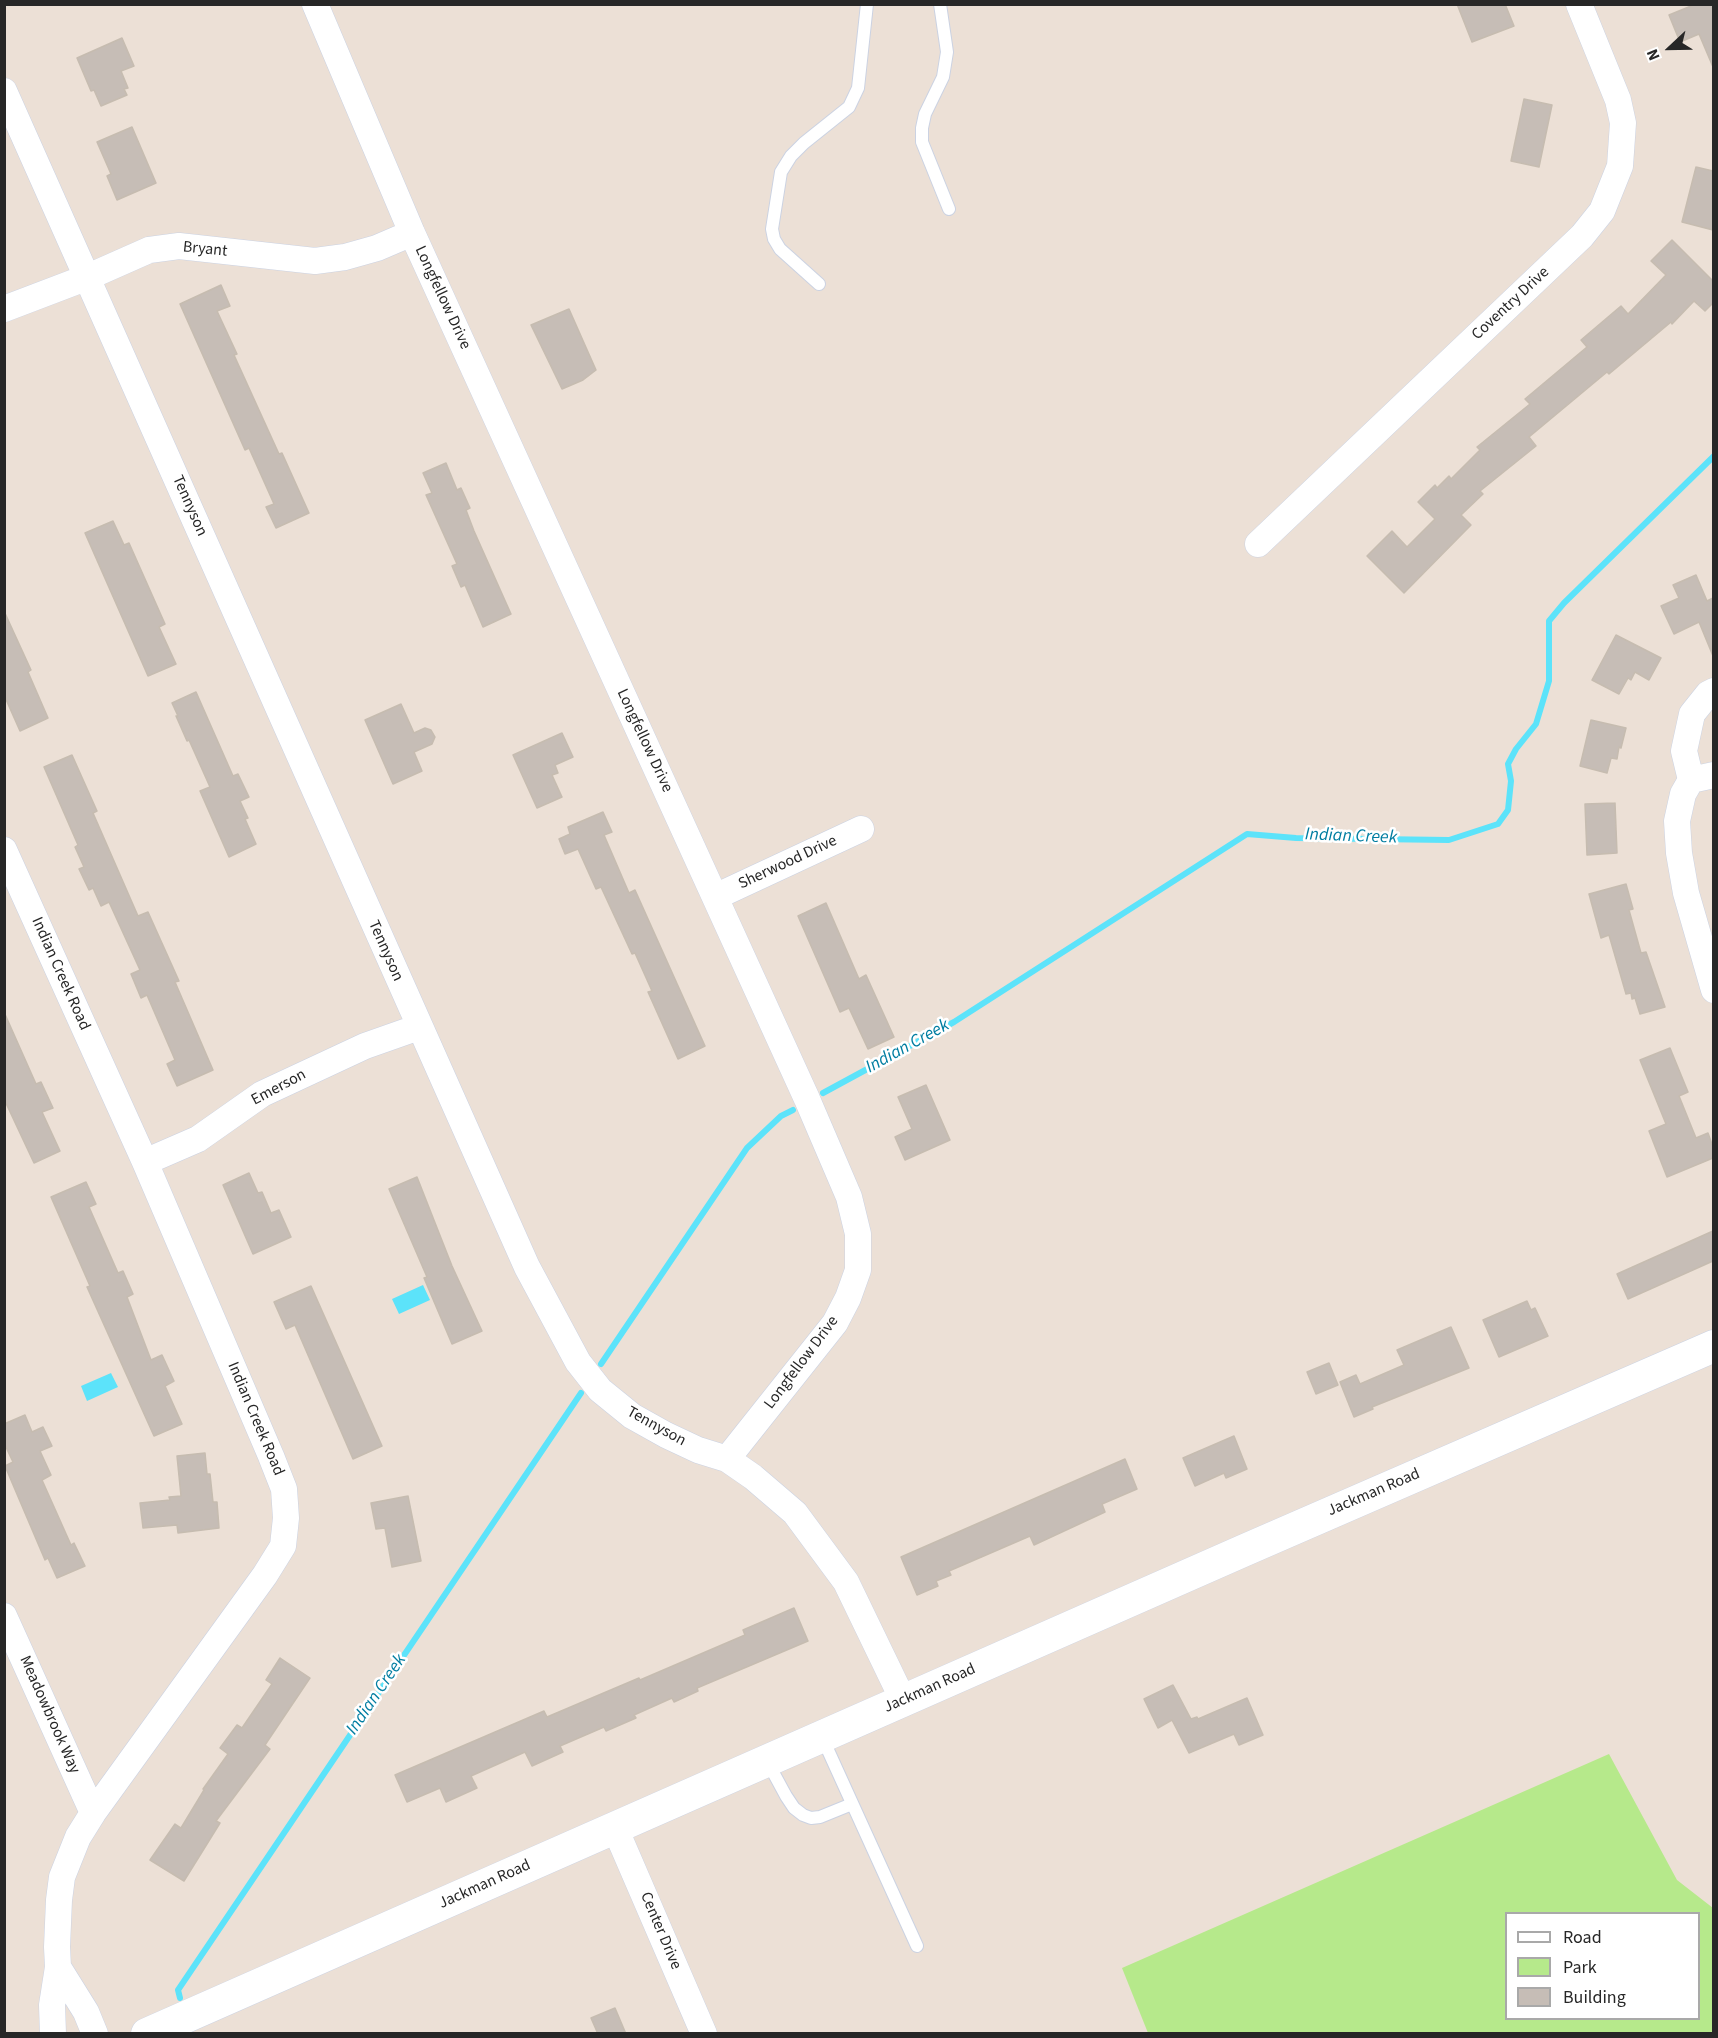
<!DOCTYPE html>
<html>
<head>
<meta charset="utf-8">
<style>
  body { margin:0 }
  #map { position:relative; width:1718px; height:2038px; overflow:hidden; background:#ece0d6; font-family:"Source Sans 3",sans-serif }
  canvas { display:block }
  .frame { position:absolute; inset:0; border:6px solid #272727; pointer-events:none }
  .legend { position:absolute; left:1505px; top:1912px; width:195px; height:108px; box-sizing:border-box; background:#fff; border:2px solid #a9a9a9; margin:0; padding:8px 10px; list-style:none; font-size:18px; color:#272727 }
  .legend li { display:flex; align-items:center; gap:12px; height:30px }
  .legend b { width:30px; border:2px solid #a9a9a9 }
  .north { position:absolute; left:1640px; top:18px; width:60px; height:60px; -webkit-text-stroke:4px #fff; paint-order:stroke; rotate:248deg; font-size:16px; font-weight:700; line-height:24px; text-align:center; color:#272727 }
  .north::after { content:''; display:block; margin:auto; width:21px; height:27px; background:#272727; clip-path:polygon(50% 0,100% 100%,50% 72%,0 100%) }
</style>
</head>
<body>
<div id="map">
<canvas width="1718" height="2038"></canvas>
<div class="frame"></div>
<ul class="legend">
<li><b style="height:8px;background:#fff"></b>Road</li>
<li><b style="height:16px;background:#b6e98b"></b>Park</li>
<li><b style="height:16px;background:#c6bdb6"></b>Building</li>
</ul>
<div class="north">N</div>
</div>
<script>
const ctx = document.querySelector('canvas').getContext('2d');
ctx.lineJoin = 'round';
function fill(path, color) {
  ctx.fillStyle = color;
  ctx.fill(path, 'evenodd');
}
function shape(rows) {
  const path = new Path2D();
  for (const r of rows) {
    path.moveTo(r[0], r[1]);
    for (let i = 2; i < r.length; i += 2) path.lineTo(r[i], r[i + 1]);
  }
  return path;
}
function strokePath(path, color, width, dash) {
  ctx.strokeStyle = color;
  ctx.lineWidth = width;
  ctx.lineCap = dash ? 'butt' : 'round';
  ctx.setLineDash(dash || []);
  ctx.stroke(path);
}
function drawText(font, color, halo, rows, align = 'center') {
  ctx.font = font + ' "Source Sans 3",sans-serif';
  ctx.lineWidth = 5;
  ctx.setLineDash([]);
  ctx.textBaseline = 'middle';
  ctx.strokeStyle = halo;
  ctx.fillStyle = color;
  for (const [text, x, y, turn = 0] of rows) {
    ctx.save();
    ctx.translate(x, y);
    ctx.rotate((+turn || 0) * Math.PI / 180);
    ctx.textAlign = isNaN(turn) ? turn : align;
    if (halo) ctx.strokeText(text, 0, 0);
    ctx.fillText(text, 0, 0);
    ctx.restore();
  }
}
fill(shape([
  [1609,1754,1677,1880,1713,1908,1713,2033,1148,2033,1122,1968],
  [1506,1914,1698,1914,1698,2018,1506,2018]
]), '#b6e98b');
fill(shape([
  [423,1285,430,1300,399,1314,392,1299],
  [111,1373,118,1387,87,1401,81,1386]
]), '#5ce3fa');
strokePath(shape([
  [823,1093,954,1022,1247,834,1296,838,1449,840,1498,824,1508,810,1511,781,1508,764,1516,749,1536,724,1549,681,1549,621,1564,603,1714,456],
  [601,1364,747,1148,781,1116,793,1110],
  [180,1998,178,1990,581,1393]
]), '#5ce3fa', 6);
const building = shape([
  [1457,4,1505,4,1514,26,1472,42,1457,4],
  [1696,4,1713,4,1713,67,1699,34,1680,42,1669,15,1696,4],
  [122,38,134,66,121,71,128,88,124,89,127,95,101,106,94,90,91,91,77,58,122,38],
  [1524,99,1552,105,1539,167,1511,161,1524,99],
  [132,127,156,183,117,200,107,176,111,174,97,142,132,127],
  [1696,167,1713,171,1713,230,1682,222,1696,167],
  [1672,240,1713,281,1713,303,1705,311,1694,301,1672,324,1671,322,1609,374,1607,372,1529,437,1536,446,1480,491,1483,494,1461,515,1471,525,1404,593,1367,556,1392,531,1407,547,1435,519,1418,502,1435,485,1437,488,1449,476,1451,479,1480,450,1477,447,1530,404,1525,399,1587,347,1581,340,1621,306,1628,314,1666,275,1651,261,1672,240],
  [221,285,230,306,217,311,237,354,234,355,279,454,282,453,309,513,276,528,266,507,274,504,249,448,245,450,180,304,221,285],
  [569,309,596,370,583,380,562,389,531,325,569,309],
  [446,463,457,490,461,488,470,508,466,510,474,531,511,614,483,627,465,585,461,587,452,566,457,564,426,495,432,493,423,473,446,463],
  [113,521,124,545,129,543,165,624,159,627,176,664,148,676,85,533,113,521],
  [1696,575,1707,601,1713,598,1713,656,1699,622,1674,634,1661,606,1679,598,1673,585,1696,575],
  [4,611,31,670,28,672,48,718,20,731,4,695,4,611],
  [1616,635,1661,658,1649,680,1635,672,1631,680,1628,678,1619,694,1592,680,1616,635],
  [196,692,233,776,238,774,249,797,240,801,248,818,245,819,256,844,229,857,200,791,210,787,189,740,187,741,176,716,178,716,172,703,196,692],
  [401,704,414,733,425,728,431,730,435,737,432,744,414,752,422,771,393,784,365,720,401,704],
  [1591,720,1626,728,1621,748,1619,747,1617,759,1611,758,1607,773,1580,766,1591,720],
  [562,733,573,757,555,765,558,773,552,775,562,797,537,808,513,755,562,733],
  [72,755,97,811,93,813,138,916,148,912,179,981,175,982,213,1070,177,1086,167,1064,175,1060,147,995,141,998,131,974,140,970,109,902,101,906,93,888,89,890,79,869,84,867,75,847,78,845,44,767,72,755],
  [1615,803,1617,853,1587,855,1585,804,1615,803],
  [603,812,612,832,604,835,629,893,635,890,705,1046,678,1059,648,992,652,991,635,953,632,954,601,887,596,889,578,849,565,854,559,839,570,834,568,827,603,812],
  [1626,884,1633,909,1629,910,1641,953,1646,952,1665,1007,1640,1014,1635,998,1632,999,1631,993,1626,994,1609,935,1601,938,1589,894,1626,884],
  [826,903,859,979,866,975,894,1037,868,1049,849,1008,840,1012,798,916,826,903],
  [4,1012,36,1084,41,1082,53,1108,42,1112,60,1151,34,1163,4,1099,4,1012],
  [1670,1048,1688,1092,1679,1096,1696,1138,1708,1133,1713,1147,1713,1158,1667,1177,1649,1131,1666,1124,1640,1060,1670,1048],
  [926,1085,950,1140,905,1160,895,1137,912,1129,898,1097,926,1085],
  [249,1173,258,1193,262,1192,271,1213,279,1210,291,1237,253,1254,223,1185,249,1173],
  [417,1177,452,1266,482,1331,452,1344,424,1278,427,1277,389,1189,417,1177],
  [86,1182,96,1204,89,1207,118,1273,123,1271,133,1294,127,1297,151,1360,162,1355,174,1381,165,1386,182,1424,154,1436,87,1287,90,1286,51,1197,86,1182],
  [1713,1231,1713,1261,1628,1299,1617,1274,1713,1231],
  [311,1286,382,1446,353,1459,295,1325,286,1329,274,1302,311,1286],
  [1527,1301,1531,1310,1535,1308,1548,1336,1499,1357,1483,1320,1527,1301],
  [1451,1327,1469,1368,1372,1407,1373,1409,1354,1417,1340,1382,1356,1375,1360,1384,1404,1365,1397,1350,1451,1327],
  [1329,1363,1338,1385,1316,1394,1307,1372,1329,1363],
  [25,1415,32,1432,43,1427,52,1446,40,1451,51,1475,42,1480,71,1545,74,1543,85,1566,57,1578,48,1558,45,1560,5,1466,13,1462,4,1443,4,1424,25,1415],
  [1234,1436,1247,1469,1226,1478,1224,1473,1195,1486,1183,1458,1234,1436],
  [205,1453,207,1474,210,1474,213,1502,217,1502,219,1528,178,1533,177,1525,143,1528,140,1503,170,1500,169,1497,181,1496,177,1456,205,1453],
  [1125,1459,1137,1489,1102,1504,1105,1512,1034,1545,1030,1536,949,1571,951,1575,936,1581,938,1586,917,1595,901,1557,1125,1459],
  [408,1496,421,1561,392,1567,385,1528,376,1529,371,1503,408,1496],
  [794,1608,808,1641,697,1688,698,1691,674,1702,672,1698,634,1715,636,1718,606,1731,604,1727,560,1746,563,1752,532,1766,525,1752,471,1776,477,1788,446,1802,440,1788,407,1802,395,1775,544,1711,547,1717,639,1678,640,1680,745,1635,743,1630,794,1608],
  [280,1658,310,1678,265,1745,270,1749,216,1821,220,1823,184,1881,150,1860,175,1824,181,1828,204,1790,203,1789,228,1754,220,1748,237,1725,242,1728,272,1684,266,1680,280,1658],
  [1173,1685,1191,1719,1197,1717,1198,1719,1247,1698,1263,1735,1239,1745,1234,1734,1189,1753,1172,1720,1158,1728,1144,1699,1173,1685],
  [615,2008,626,2034,598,2034,591,2018,615,2008]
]);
fill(building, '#c6bdb6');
strokePath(building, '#c6bcb0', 1.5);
const service = shape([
  [940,4,947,52,943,77,925,114,922,128,922,142,949,209],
  [819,284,780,249,774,239,772,229,781,172,791,156,804,143,849,107,858,88,867,4],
  [822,1737,917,1946],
  [767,1761,786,1796,794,1808,803,1815,811,1818,820,1817,852,1804]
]);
const minor = shape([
  [315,4,412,233,807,1099,849,1197,858,1234,858,1270,848,1298,835,1323,727,1459],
  [4,91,527,1267,578,1362,600,1390,632,1416,666,1435,698,1450,727,1459,753,1477,795,1513,846,1582,903,1700],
  [4,309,88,277,149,250,179,246,315,261,345,257,377,248,412,233],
  [1258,544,1582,236,1602,211,1620,166,1623,123,1618,100,1579,4],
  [1714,691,1708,694,1692,714,1684,751,1691,780,1683,794,1677,821,1679,853,1686,893,1714,990],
  [1691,780,1714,775],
  [4,850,145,1162,271,1456,284,1489,286,1518,283,1546,265,1575,93,1813,78,1837,62,1877,59,1900,57,1947,58,1967,52,2005,53,2034],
  [715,897,861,829],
  [145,1162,198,1139,262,1094,365,1046,419,1027],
  [4,1616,93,1813],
  [615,1828,704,2034],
  [58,1967,86,2012,95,2034]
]);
const tertiary = shape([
  [147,2034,1245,1550,1714,1346]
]);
strokePath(service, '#cbd2e2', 14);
strokePath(minor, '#cbd2e2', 27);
strokePath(tertiary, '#cbd2e2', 33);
strokePath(service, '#fff', 12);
strokePath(minor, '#fff', 26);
strokePath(tertiary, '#fff', 32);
drawText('16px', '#272727', '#fff', [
  ["Bryant",205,250,6],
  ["Longfellow Drive",442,298,65],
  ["Coventry Drive",1511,304,-43],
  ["Tennyson",189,506,66],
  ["Longfellow Drive",644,741,65],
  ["Sherwood Drive",788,863,-25],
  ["Tennyson",385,951,66],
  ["Indian Creek Road",60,974,66],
  ["Emerson",279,1088,-28],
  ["Longfellow Drive",802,1363,-53],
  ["Indian Creek Road",255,1419,67],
  ["Tennyson",656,1427,29],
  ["Jackman Road",1374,1493,-23],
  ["Jackman Road",930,1689,-24],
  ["Meadowbrook Way",49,1715,66],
  ["Jackman Road",485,1885,-24],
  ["Center Drive",660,1931,67]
]);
drawText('italic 18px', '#007da1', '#fff', [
  ["Indian Creek",1351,837,2],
  ["Indian Creek",908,1047,-29],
  ["Indian Creek",377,1695,-56]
]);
</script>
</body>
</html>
